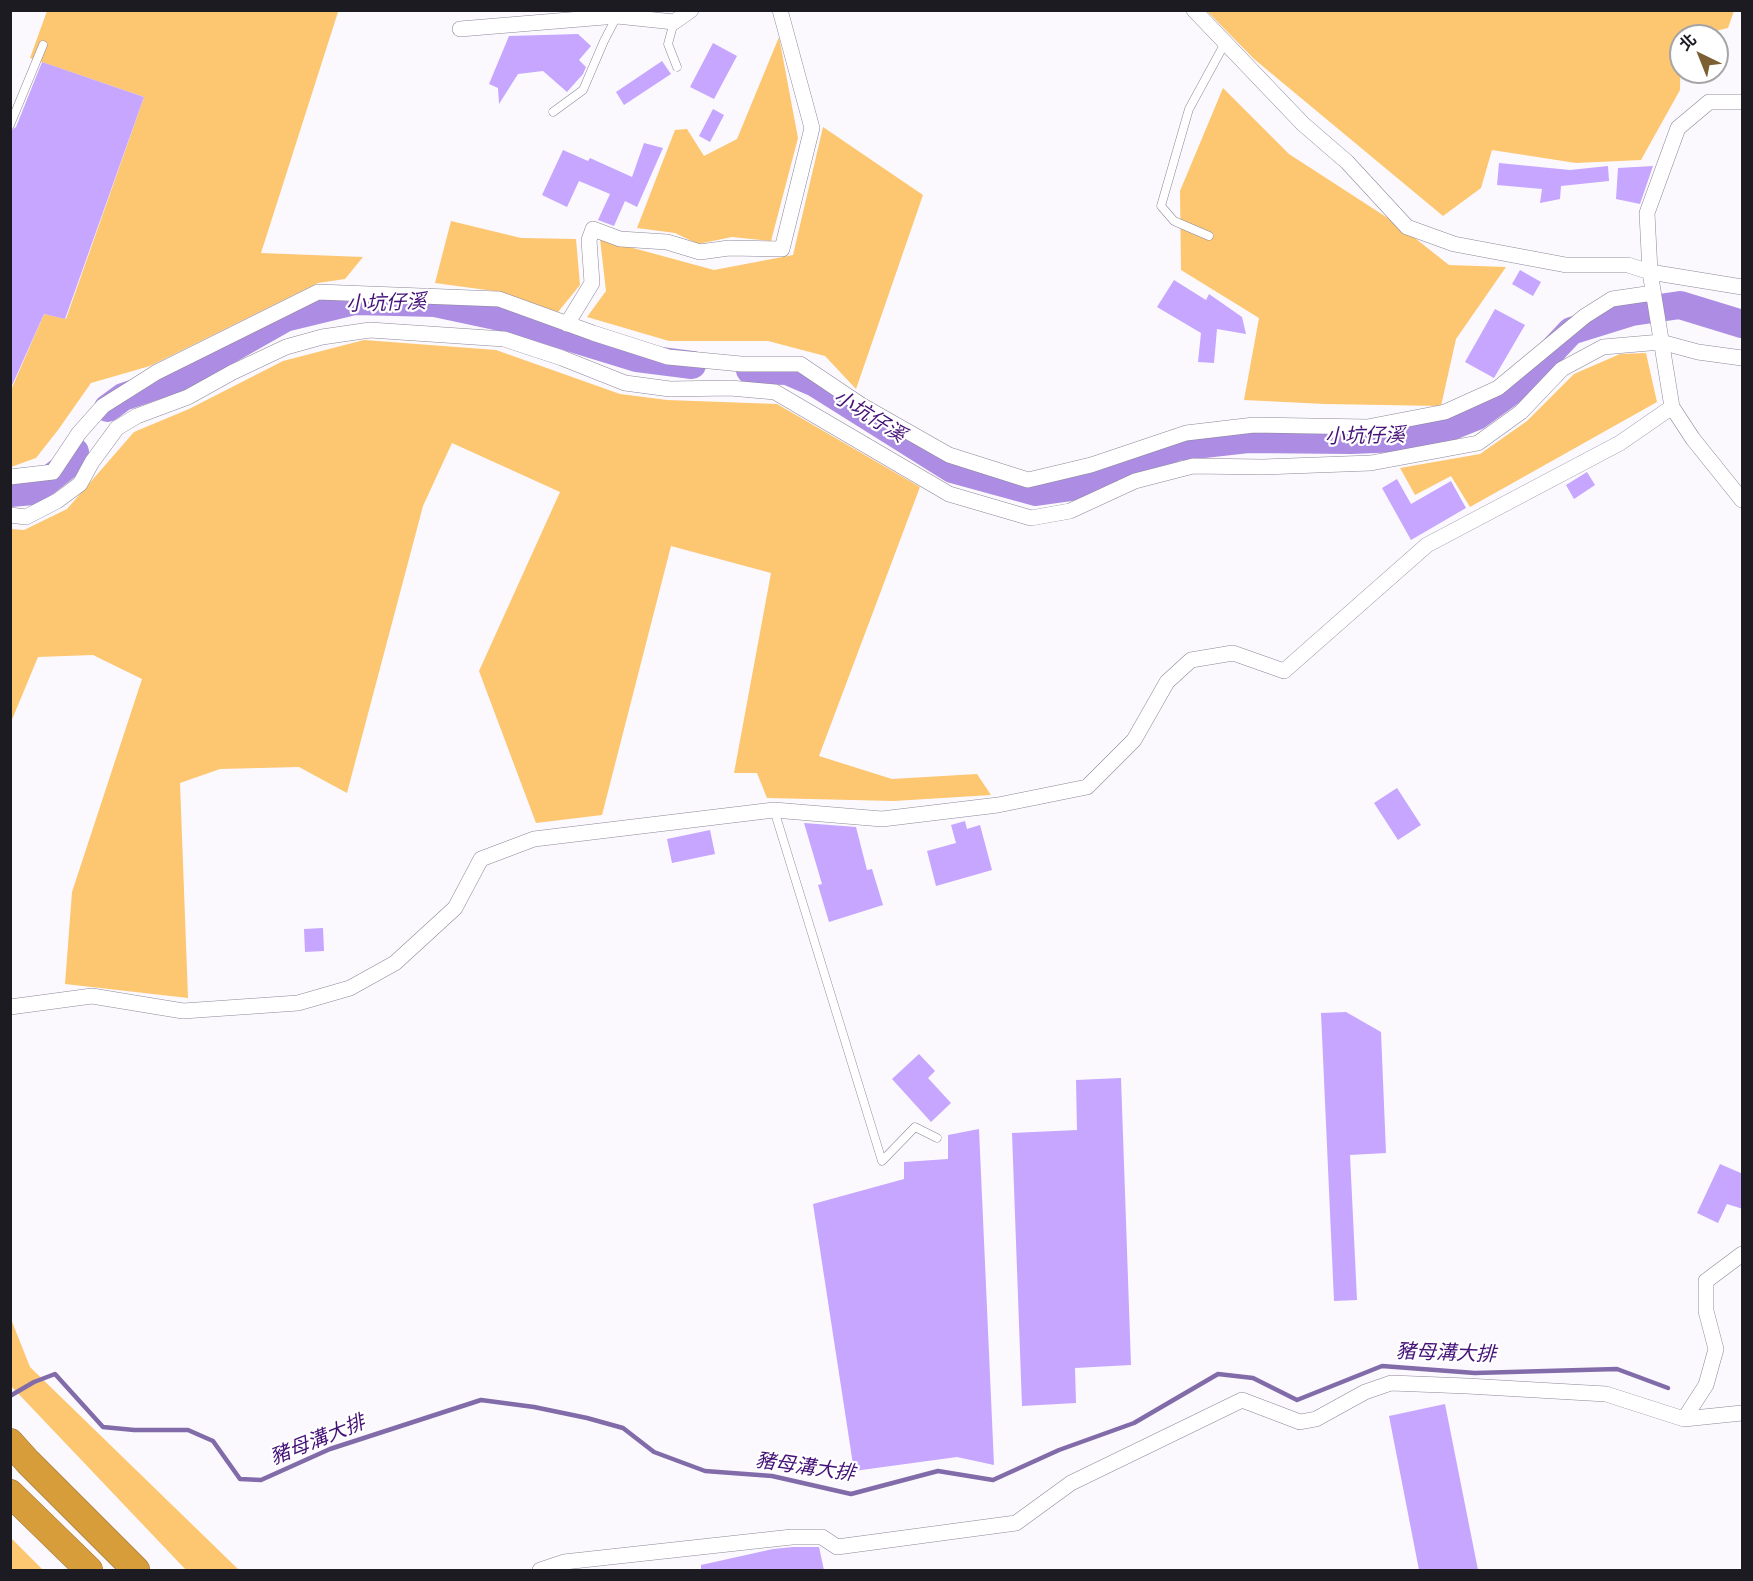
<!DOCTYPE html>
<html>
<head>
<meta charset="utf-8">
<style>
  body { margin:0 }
  #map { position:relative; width:1753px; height:1581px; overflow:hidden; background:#fbf9fe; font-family:"DejaVu Sans","Noto Sans TC",sans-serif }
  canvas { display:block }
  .frame { position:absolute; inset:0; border:12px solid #1d1b22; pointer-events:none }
  .north { position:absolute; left:1669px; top:24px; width:60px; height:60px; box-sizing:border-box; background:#fff; border:2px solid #a5a4a7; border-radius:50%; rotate:317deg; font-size:16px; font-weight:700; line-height:24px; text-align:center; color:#1d1b22 }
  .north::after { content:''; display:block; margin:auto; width:21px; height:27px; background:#7c5f33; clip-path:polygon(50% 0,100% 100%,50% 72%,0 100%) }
</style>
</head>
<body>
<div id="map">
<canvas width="1753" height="1581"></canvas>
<div class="frame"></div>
<div class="north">北</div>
</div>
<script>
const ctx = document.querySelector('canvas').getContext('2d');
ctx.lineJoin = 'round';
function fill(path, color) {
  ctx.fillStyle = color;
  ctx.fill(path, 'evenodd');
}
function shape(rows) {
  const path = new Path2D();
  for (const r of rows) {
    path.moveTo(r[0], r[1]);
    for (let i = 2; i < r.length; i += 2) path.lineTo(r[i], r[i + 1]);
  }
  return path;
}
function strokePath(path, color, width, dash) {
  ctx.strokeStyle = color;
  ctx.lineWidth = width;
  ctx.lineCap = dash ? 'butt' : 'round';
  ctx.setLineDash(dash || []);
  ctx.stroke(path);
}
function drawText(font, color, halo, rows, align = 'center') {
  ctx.font = font + ' "DejaVu Sans","Noto Sans TC",sans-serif';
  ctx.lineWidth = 4.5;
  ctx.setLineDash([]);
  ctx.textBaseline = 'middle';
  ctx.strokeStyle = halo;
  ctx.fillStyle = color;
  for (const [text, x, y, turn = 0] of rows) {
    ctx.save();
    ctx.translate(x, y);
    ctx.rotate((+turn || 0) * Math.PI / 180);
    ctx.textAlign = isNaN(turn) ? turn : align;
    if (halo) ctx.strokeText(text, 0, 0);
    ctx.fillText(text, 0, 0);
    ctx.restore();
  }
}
fill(shape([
  [330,10,338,12,261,253,363,257,345,279,318,283,150,366,91,383,58,430,36,458,11,467,11,390,44,314,66,319,144,97,30,58,47,11],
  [1207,11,1734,11,1728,28,1694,36,1681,36,1680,90,1641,160,1576,163,1492,150,1481,188,1443,216,1254,59],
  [779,37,798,138,771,241,732,237,698,244,675,233,637,228,675,130,687,129,704,156,737,139],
  [1223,88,1289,154,1397,224,1449,265,1506,267,1456,339,1441,406,1325,404,1244,400,1259,318,1181,270,1180,191],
  [823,127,923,195,856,389,825,356,768,341,669,341,587,317,606,291,600,239,714,270,793,255],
  [451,221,521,238,576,239,580,285,558,312,494,291,435,283],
  [364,340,496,350,620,394,667,400,777,404,920,487,819,756,892,779,977,774,991,795,894,801,767,798,757,773,734,773,771,573,671,546,602,815,536,823,479,671,560,492,452,443,423,506,347,793,299,767,220,769,180,783,188,998,65,984,72,892,142,679,93,655,38,657,11,722,11,529,24,530,67,509,134,432,189,409,283,361],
  [1646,353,1657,402,1470,507,1451,476,1415,495,1400,468,1480,454,1527,421,1574,374,1620,354],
  [11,1319,30,1367,239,1570,186,1570,11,1386],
  [11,1538,43,1570,11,1570]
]), '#fdc671');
strokePath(shape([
  [10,1396,34,1382,55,1374,103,1427,134,1430,188,1430,213,1441,240,1479,261,1480,330,1449,481,1400,534,1407,587,1418,623,1428,654,1452,705,1471,772,1476,851,1494,938,1471,993,1480,1059,1450,1134,1423,1218,1374,1253,1378,1297,1400,1382,1366,1475,1373,1617,1369,1668,1388]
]), '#816ba9', 4.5);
strokePath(shape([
  [750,370,787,371,815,383,952,469,1036,492,1079,486,1177,447,1248,439,1351,440,1425,437,1477,416,1520,385,1571,331,1632,312,1680,305,1742,324],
  [108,408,123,397,179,378,285,318,355,301,435,303,510,319,637,358,692,365],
  [10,493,34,491,65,467,75,452]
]), '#ac8de3', 28);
fill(shape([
  [578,34,591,46,579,60,586,67,583,74,567,92,543,71,518,74,499,104,498,88,489,84,509,36],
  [713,43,737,56,714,99,690,87],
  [662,61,671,74,624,105,616,92],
  [42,62,144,97,65,319,44,314,10,390,10,131,16,127],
  [713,109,724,115,710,142,699,136],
  [644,143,663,148,637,207,625,201,614,226,598,220,610,194,579,181,567,207,542,195,563,150,588,161,590,158,632,177],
  [1499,163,1570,170,1608,166,1609,181,1561,186,1560,199,1540,203,1542,189,1497,185],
  [1653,166,1640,204,1616,199,1618,168],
  [1520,270,1541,282,1533,296,1512,284],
  [1174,280,1206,300,1209,294,1242,317,1246,334,1217,329,1214,363,1198,362,1201,333,1157,307],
  [1495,309,1525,325,1494,378,1465,362],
  [1587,472,1595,485,1574,499,1566,485],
  [1397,479,1411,504,1451,481,1466,508,1411,540,1382,488],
  [1397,788,1421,825,1398,840,1374,803],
  [965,821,967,829,980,825,992,870,936,886,927,851,956,843,951,825],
  [804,823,856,827,867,870,872,869,883,905,829,922,818,885,822,884],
  [710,830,715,854,672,863,667,839],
  [323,928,324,951,305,952,304,929],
  [1346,1012,1381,1032,1386,1153,1350,1155,1357,1300,1334,1301,1321,1013],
  [919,1054,935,1071,928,1078,951,1103,931,1122,892,1079],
  [1121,1078,1131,1365,1075,1368,1076,1403,1022,1406,1012,1133,1077,1130,1076,1080],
  [979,1129,994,1465,957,1457,854,1471,813,1204,904,1179,904,1162,948,1159,948,1135],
  [1720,1164,1743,1174,1743,1209,1727,1204,1718,1223,1697,1213],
  [1445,1404,1478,1570,1419,1570,1389,1416],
  [793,1547,819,1547,824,1570,701,1570,701,1565,773,1549]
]), '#c6a6fe');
const lane = shape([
  [674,22,668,44,677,67],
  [553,112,583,90,604,41,617,16],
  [10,125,43,45],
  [1209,236,1174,221,1161,206,1189,109,1225,43],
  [774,810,882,1161,915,1127,937,1138]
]);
const street = shape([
  [1194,10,1303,124,1347,162,1407,227,1454,244,1566,265,1628,265,1650,272,1742,287],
  [460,29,617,16,674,22,691,10],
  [1742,102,1709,102,1678,128,1647,213,1650,272,1672,407,1693,439,1742,500],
  [567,324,592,283,589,240,593,229,620,239,667,242,700,252,729,248,782,249,812,128,780,10],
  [10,477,53,472,79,433,103,406,157,372,318,292,499,299,593,333,668,357,741,364,800,364,861,405,949,455,1028,480,1091,465,1186,433,1254,425,1367,427,1445,412,1498,388,1585,316,1612,299,1653,293],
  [10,515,26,517,57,501,80,484,92,462,117,428,137,416,188,397,233,372,286,347,322,337,370,330,504,339,562,358,625,383,670,389,730,388,775,392,949,494,1031,518,1070,511,1135,481,1193,466,1263,467,1371,463,1478,443,1521,412,1562,369,1603,347,1661,342,1698,352,1742,358],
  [10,1007,92,996,183,1011,298,1003,350,988,395,963,455,908,481,859,534,839,774,810,882,819,998,805,1087,787,1134,740,1167,682,1191,660,1233,653,1284,671,1427,545,1620,443,1672,407],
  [1684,1419,1742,1413],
  [540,1570,564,1562,792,1537,822,1537,837,1547,1016,1523,1071,1483,1242,1400,1300,1422,1316,1419,1365,1392,1391,1383,1467,1386,1606,1394,1684,1419,1706,1385,1716,1349,1706,1311,1706,1281,1742,1254]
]);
const highway = shape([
  [10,1442,28,1462,136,1570],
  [10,1493,89,1570]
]);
strokePath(lane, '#8d879a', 9);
strokePath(street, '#8d879a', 16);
strokePath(highway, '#967032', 28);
strokePath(lane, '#fff', 8);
strokePath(street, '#fff', 15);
strokePath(highway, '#d79d3b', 27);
drawText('italic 20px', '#451278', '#fff', [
  ["小坑仔溪",386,304,-2],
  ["小坑仔溪",869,417,32],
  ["小坑仔溪",1365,437,-1],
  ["豬母溝大排",1446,1354,2],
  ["豬母溝大排",318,1441,-22],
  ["豬母溝大排",805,1468,8]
]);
</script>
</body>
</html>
